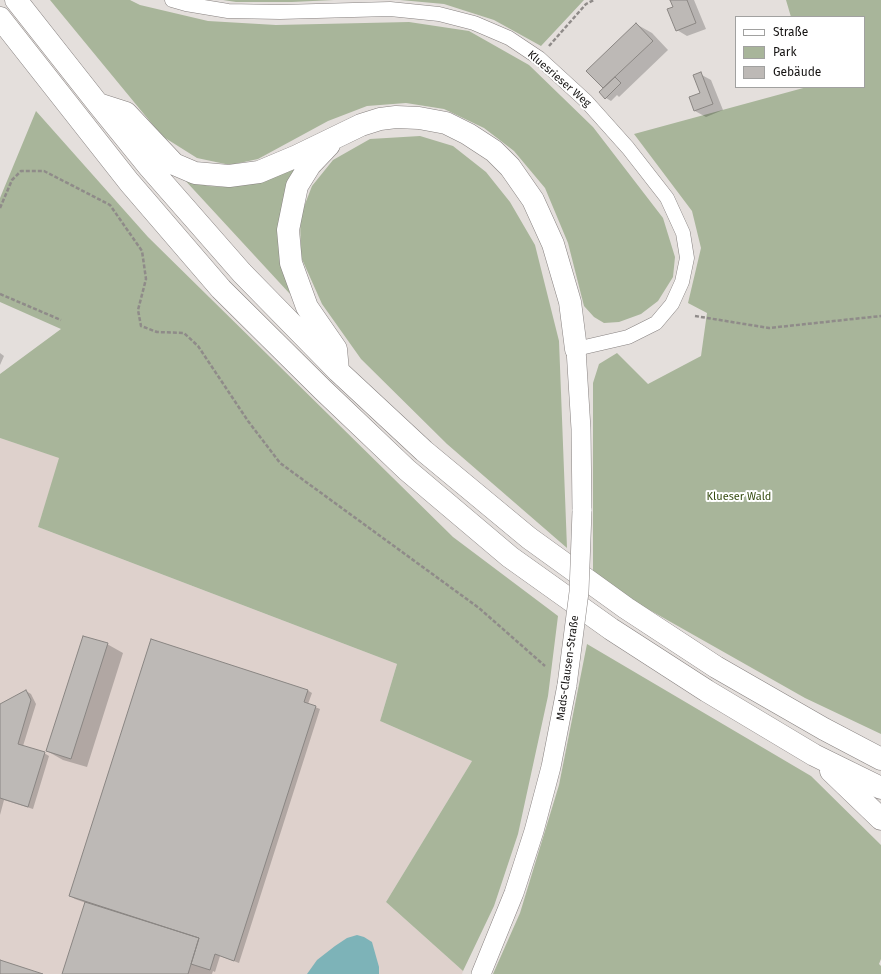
<!DOCTYPE html>
<html>
<head>
<meta charset="utf-8">
<style>
  body { margin:0 }
  #map { position:relative; width:881px; height:974px; overflow:hidden; background:#e4dfdc; font-family:"Fira Sans",sans-serif }
  canvas { display:block }
  .legend { position:absolute; left:735px; top:16px; width:130px; height:72px; box-sizing:border-box; background:#fff; border:1px solid #a1a1a0; margin:0; padding:5px 7px; list-style:none; font-size:12px; color:#151312 }
  .legend li { display:flex; align-items:center; gap:8px; height:20px }
  .legend b { width:20px; border:1px solid #a1a1a0 }
</style>
</head>
<body>
<div id="map">
<canvas width="881" height="974"></canvas>
<ul class="legend">
<li><b style="height:5px;background:#fff"></b>Straße</li>
<li><b style="height:11px;background:#a8b59a"></b>Park</li>
<li><b style="height:11px;background:#bdb9b6"></b>Gebäude</li>
</ul>
</div>
<script>
const ctx = document.querySelector('canvas').getContext('2d');
ctx.lineJoin = 'round';
function fill(path, color) {
  ctx.fillStyle = color;
  ctx.fill(path, 'evenodd');
}
function shape(rows) {
  const path = new Path2D();
  for (const r of rows) {
    path.moveTo(r[0], r[1]);
    for (let i = 2; i < r.length; i += 2) path.lineTo(r[i], r[i + 1]);
  }
  return path;
}
function strokePath(path, color, width, dash) {
  ctx.strokeStyle = color;
  ctx.lineWidth = width;
  ctx.lineCap = dash ? 'butt' : 'round';
  ctx.setLineDash(dash || []);
  ctx.stroke(path);
}
function drawText(font, color, halo, rows, align = 'center') {
  ctx.font = font + ' "Fira Sans",sans-serif';
  ctx.lineWidth = 4;
  ctx.setLineDash([]);
  ctx.textBaseline = 'middle';
  ctx.strokeStyle = halo;
  ctx.fillStyle = color;
  for (const [text, x, y, turn = 0] of rows) {
    ctx.save();
    ctx.translate(x, y);
    ctx.rotate((+turn || 0) * Math.PI / 180);
    ctx.textAlign = isNaN(turn) ? turn : align;
    if (halo) ctx.strokeText(text, 0, 0);
    ctx.fillText(text, 0, 0);
    ctx.restore();
  }
}
fill(shape([
  [0,438,60,458,38,527,397,664,380,721,472,761,386,902,463,971,462,974,0,974]
]), '#ded1cc');
fill(shape([
  [50,0,130,0,140,5,208,21,276,25,409,22,469,31,529,65,593,127,663,218,675,257,673,277,658,301,641,314,619,322,604,323,594,317,584,306,568,243,545,188,514,151,484,128,444,109,406,103,367,106,328,121,258,159,230,165,197,158,162,136],
  [223,0,334,0,292,2,236,2],
  [400,0,584,0,541,46,494,20,444,4],
  [786,0,881,0,881,734,805,698,593,578,593,383,599,364,617,353,648,384,701,356,707,313,688,303,701,248,692,211,634,134,807,87,864,87,864,17,791,17],
  [36,111,148,237,453,537,558,616,548,696,518,834,494,906,463,971,386,902,472,761,380,721,397,664,38,527,59,458,0,438,0,374,61,329,0,302,0,198],
  [420,136,453,146,486,172,510,202,535,245,559,341,567,548,447,444,361,359,322,304,301,257,300,217,312,186,333,160,370,139],
  [298,164,281,263,290,294,182,177,208,186,228,187],
  [587,644,811,776,881,845,881,959,879,964,881,966,881,974,493,974,520,913,559,785]
]), '#a8b59a');
fill(shape([
  [357,935,364,937,372,942,379,967,379,974,307,974,317,960,335,946,347,938]
]), '#7db3b8');
fill(shape([
  [671,0,694,0,706,29,687,36,677,30,675,8],
  [636,24,652,33,668,50,619,97,617,95,611,101,606,98,605,88,603,87],
  [700,74,711,80,723,110,706,117,695,111,690,97,701,93],
  [0,353,4,356,0,365],
  [107,644,123,653,87,767,63,760,47,751],
  [307,690,312,693,308,704,320,709,239,963,220,956,215,972,213,971,212,974,63,974,86,903,75,899,70,896],
  [26,691,31,694,36,704,23,746,44,753,49,756,33,809,4,800,0,815,0,705]
]), '#0003');
const building = shape([
  [670,0,687,0,696,23,676,31,667,9,673,7,670,0],
  [636,23,653,41,603,88,586,71,636,23],
  [701,72,713,104,694,111,689,97,700,93,693,75,701,72],
  [615,77,621,83,605,99,599,92,615,77],
  [83,636,108,643,71,759,46,751,83,636],
  [151,639,308,690,304,702,316,706,234,961,215,954,210,970,191,964,199,938,69,896,151,639],
  [26,690,31,700,18,744,45,752,28,807,0,798,0,704,26,690],
  [85,902,199,938,188,974,62,974,85,902],
  [0,960,43,974,0,974,0,960]
]);
fill(building, '#bdb9b6');
strokePath(building, '#8a8683', 1);
const minor = shape([
  [172,0,186,4,228,11,280,12,390,9,439,14,474,23,509,38,539,58,586,101,628,148,667,198,683,233,687,258,682,282,672,304,656,323,628,337,576,349]
]);
const secondary = shape([
  [576,349,581,429,582,511],
  [481,974,514,893,534,831,551,767,567,685]
]);
const trunk = shape([
  [16,0,98,104,150,168,242,273,338,371,424,451,529,538,626,608,716,667,824,729,881,759],
  [0,18,129,182,221,289,323,390,407,470,510,557,611,629,707,691,814,755,881,788],
  [98,104,126,113,174,164,195,173,229,176,259,172,297,156,361,125,380,119,396,117,419,118,446,123,468,134,494,151,510,167,533,200,553,244,570,302,576,349],
  [329,145,310,165,297,186,288,230,291,263,307,307,336,349,338,371],
  [831,771,881,819]
]);
strokePath(minor, '#878280', 15);
strokePath(secondary, '#878280', 20);
strokePath(trunk, '#878280', 23);
strokePath(shape([
  [549,46,586,4,594,0],
  [0,208,12,180,21,171,44,171,110,205,142,251,146,279,138,310,141,326,157,332,184,333,198,346,248,421,280,463,479,608,545,666],
  [0,294,61,320],
  [695,316,769,328,881,316]
]), '#8f8b89', 2.5, [4, 2]);
strokePath(minor, '#fff', 14);
strokePath(secondary, '#fff', 19);
strokePath(trunk, '#fff', 22);
const secondaryBridge = shape([
  [567,685,579,592,582,511]
]);
strokePath(secondaryBridge, '#878280', 20, []);
strokePath(secondaryBridge, '#fff', 19);
drawText('11px', '#151312', '#fff', [
  ["Kluesrieser Weg",559,79,41],
  ["Mads-Clausen-Straße",568,668,-82]
]);
drawText('11px', '#364c11', '#fff', [
  ["Klueser Wald",739,497]
]);
</script>
</body>
</html>
